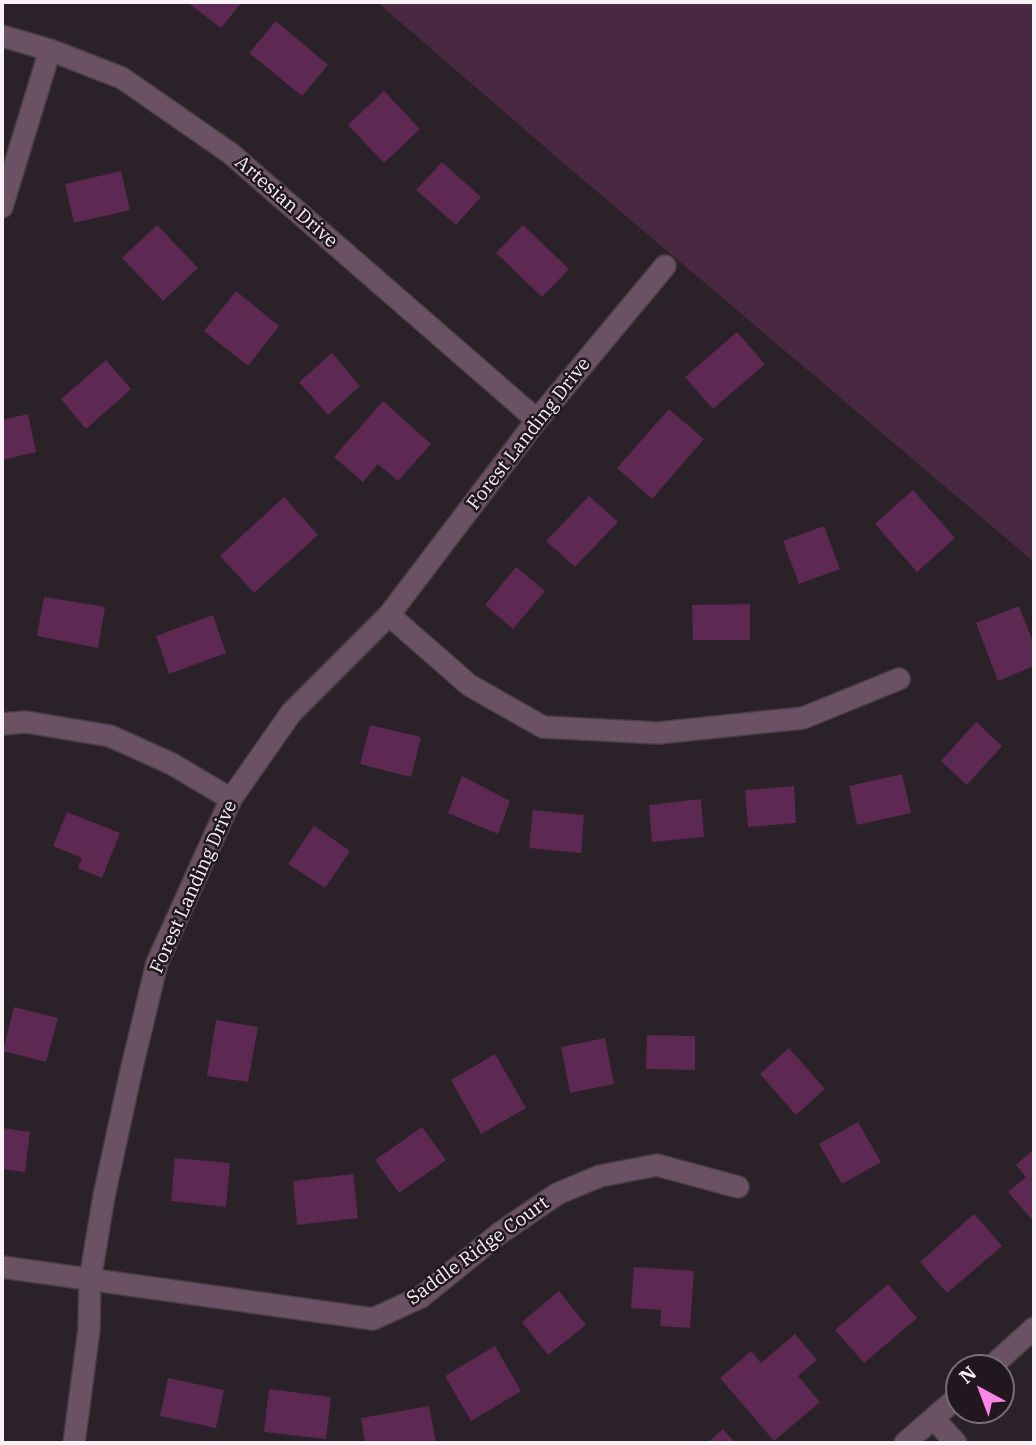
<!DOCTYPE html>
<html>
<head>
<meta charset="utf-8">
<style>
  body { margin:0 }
  #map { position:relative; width:1036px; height:1445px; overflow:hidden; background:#2b2128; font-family:"IBM Plex Serif",serif }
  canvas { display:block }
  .frame { position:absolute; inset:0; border:4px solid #f8f1f6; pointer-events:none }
  .north { position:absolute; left:945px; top:1354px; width:70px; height:70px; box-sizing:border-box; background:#21181f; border:2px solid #776f75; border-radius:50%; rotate:319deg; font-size:19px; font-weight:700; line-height:28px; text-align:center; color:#f8f1f6 }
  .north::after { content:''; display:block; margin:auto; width:24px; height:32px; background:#fc86e3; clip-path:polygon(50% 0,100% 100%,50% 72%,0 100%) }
</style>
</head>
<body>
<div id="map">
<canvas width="1036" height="1445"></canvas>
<div class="frame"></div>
<div class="north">N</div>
</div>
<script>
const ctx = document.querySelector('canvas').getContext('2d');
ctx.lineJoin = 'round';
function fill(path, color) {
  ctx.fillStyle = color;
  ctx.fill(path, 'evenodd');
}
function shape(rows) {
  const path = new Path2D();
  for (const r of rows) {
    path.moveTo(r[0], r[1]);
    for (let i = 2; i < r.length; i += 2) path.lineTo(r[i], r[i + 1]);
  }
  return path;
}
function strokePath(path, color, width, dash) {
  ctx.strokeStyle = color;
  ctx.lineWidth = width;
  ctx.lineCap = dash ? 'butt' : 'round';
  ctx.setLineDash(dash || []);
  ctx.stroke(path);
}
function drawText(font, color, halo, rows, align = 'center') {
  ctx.font = font + ' "IBM Plex Serif",serif';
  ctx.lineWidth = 5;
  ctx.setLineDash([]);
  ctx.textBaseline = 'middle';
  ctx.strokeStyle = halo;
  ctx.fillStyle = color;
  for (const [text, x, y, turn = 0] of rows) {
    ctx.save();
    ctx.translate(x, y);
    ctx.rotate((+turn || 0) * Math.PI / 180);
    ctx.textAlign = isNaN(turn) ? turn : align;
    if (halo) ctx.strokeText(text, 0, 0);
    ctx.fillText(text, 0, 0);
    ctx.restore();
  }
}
fill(shape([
  [377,2,1034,2,1034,562,561,161]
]), '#492842');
fill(shape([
  [187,2,242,2,221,28],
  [276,21,328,65,302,96,249,53],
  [384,91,420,129,384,163,348,125],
  [442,162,481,197,456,225,416,190],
  [121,171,130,210,74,223,65,184],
  [157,225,198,268,163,301,122,258],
  [523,225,569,269,542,297,496,253],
  [236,291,279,326,248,366,204,331],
  [737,332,765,364,713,409,685,377],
  [332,353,360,386,328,415,299,382],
  [106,360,131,389,86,429,61,399],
  [383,401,431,444,398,481,378,464,363,482,334,457],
  [669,409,704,439,652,499,617,468],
  [28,414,36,452,2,460,2,420],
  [913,490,955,538,917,572,875,524],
  [589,496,618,522,575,567,546,541],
  [284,497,318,535,254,593,220,556],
  [824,526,840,569,799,584,783,541],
  [516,567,545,591,513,629,485,605],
  [44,597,105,607,98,648,37,636],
  [750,604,750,640,693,640,692,605],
  [1019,606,1034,645,1034,666,998,681,976,623],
  [213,615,226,653,169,674,156,636],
  [976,722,1002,746,967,785,941,761],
  [370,725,421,737,411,777,360,764],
  [902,774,911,813,857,825,849,786],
  [462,776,510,801,498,834,448,813],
  [794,786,796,823,748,827,745,790],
  [701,799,704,837,652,842,649,805],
  [533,810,584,815,581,853,529,848],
  [67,812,120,833,102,878,78,868,82,858,53,846],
  [314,826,350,851,325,888,288,864],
  [14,1007,58,1018,46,1062,3,1051],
  [216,1020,258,1027,248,1082,207,1076],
  [647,1035,695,1036,695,1070,646,1069],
  [605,1038,614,1084,570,1093,561,1047],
  [789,1048,825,1089,796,1115,760,1074],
  [495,1054,526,1108,481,1134,451,1080],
  [858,1122,881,1162,842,1184,819,1144],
  [422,1127,446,1160,399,1193,375,1160],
  [2,1128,30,1132,25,1172,2,1169],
  [1034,1149,1034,1222,1008,1192,1026,1177,1016,1165],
  [175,1158,230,1163,226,1207,171,1201],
  [353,1174,358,1218,297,1225,293,1181],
  [974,1214,1002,1246,947,1293,920,1262],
  [634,1267,694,1271,690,1328,660,1326,661,1310,631,1308],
  [888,1284,917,1318,864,1363,835,1330],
  [559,1291,586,1325,548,1355,522,1322],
  [795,1334,817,1360,798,1376,820,1402,774,1441,720,1378,751,1351,761,1363],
  [495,1346,521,1391,471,1421,445,1376],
  [168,1378,224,1390,216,1428,160,1416],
  [269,1389,331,1397,326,1439,264,1432],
  [429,1406,436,1443,365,1443,361,1418],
  [723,1429,735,1443,707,1443]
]), '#5d2852');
const minor = shape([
  [2,36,50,50,122,78,230,153,537,420],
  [2,207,50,50],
  [389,615,469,685,543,727,658,733,803,718,899,679],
  [2,724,26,722,110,736,172,764,231,799],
  [2,1267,373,1319,421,1297,500,1233,557,1194,600,1176,657,1165,738,1187],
  [990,1368,1034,1328],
  [934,1419,956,1443],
  [74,1443,89,1329,90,1280,104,1196,132,1067,157,963,231,799,291,713,389,615,537,420,665,266],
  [905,1443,959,1396]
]);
strokePath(minor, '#483e45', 24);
strokePath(minor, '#6b5164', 21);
drawText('19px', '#f8f1f6', '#21181f', [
  ["Artesian Drive",286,202,41],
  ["Forest Landing Drive",529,434,-52],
  ["Forest Landing Drive",194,887,-66],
  ["Saddle Ridge Court",478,1251,-36]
]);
</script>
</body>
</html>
